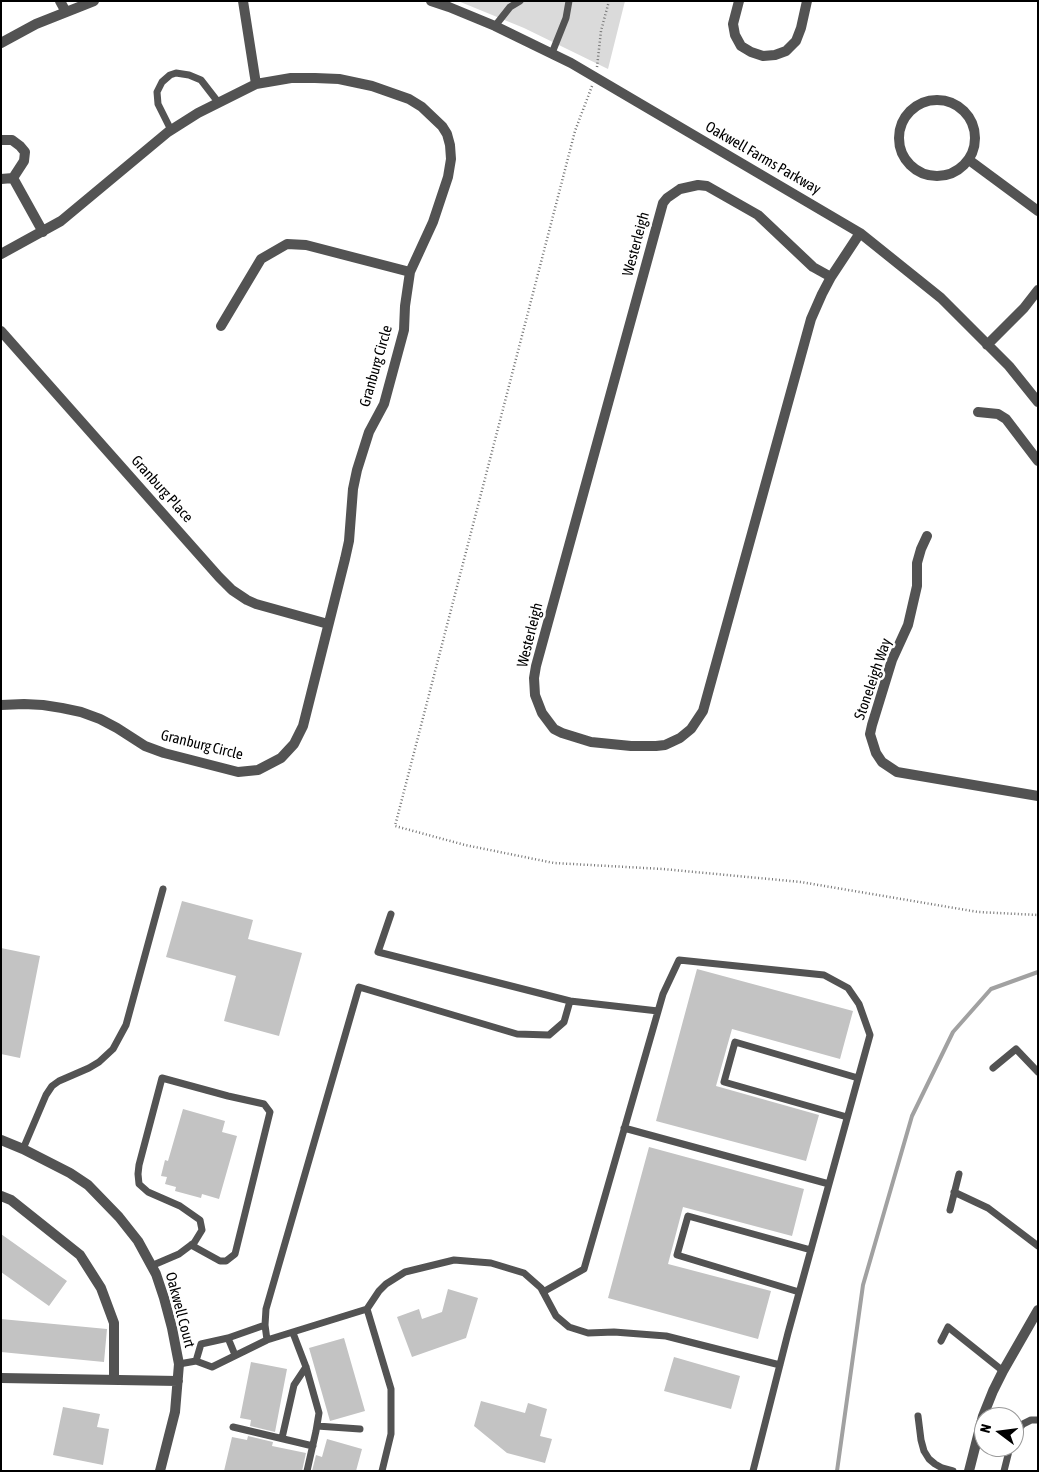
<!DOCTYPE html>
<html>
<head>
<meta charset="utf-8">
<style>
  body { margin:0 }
  #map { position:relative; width:1039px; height:1472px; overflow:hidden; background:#fff; font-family:"Asap Condensed",sans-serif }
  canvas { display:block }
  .frame { position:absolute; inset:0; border:2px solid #000; pointer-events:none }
  .north { position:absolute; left:974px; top:1407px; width:50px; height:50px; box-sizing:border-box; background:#fff; border:1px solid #999; border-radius:50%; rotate:285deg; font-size:14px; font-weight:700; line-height:20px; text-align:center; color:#000 }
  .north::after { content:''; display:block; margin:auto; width:18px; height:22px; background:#000; clip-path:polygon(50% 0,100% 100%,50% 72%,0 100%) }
</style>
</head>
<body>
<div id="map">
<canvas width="1039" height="1472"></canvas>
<div class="frame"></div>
<div class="north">N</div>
</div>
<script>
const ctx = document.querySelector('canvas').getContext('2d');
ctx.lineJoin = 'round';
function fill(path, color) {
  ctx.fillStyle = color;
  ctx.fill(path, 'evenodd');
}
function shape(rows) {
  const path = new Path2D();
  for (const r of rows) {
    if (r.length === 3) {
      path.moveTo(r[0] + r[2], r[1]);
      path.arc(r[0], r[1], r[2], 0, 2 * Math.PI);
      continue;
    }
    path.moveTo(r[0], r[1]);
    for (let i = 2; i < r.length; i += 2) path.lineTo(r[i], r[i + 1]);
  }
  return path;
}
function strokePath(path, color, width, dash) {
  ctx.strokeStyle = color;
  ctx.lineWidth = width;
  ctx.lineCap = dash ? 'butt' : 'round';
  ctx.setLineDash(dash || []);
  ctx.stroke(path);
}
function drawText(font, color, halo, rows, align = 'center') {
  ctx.font = font + ' "Asap Condensed",sans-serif';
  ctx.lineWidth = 5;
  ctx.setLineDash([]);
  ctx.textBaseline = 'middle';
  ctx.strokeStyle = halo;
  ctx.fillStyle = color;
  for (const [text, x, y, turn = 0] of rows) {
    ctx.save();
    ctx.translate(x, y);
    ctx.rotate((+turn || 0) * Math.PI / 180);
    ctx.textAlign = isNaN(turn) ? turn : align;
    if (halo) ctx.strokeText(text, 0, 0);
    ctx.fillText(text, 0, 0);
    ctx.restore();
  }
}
fill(shape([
  [458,1,625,1,608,69,524,28]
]), '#dadada');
strokePath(shape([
  [837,1471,863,1285,912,1116,953,1032,991,989,1038,972]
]), '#a1a1a1', 4);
fill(shape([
  [182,901,253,920,248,939,302,953,279,1036,224,1021,236,976,166,957],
  [1,948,40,956,20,1058,1,1054],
  [697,969,853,1011,840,1059,732,1029,716,1086,819,1115,806,1161,656,1121],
  [183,1109,225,1121,222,1132,237,1136,219,1199,202,1194,201,1198,175,1191,176,1187,165,1184,167,1177,161,1176,165,1160,168,1161],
  [649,1147,804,1189,792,1236,683,1207,668,1264,771,1291,758,1339,608,1298],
  [1,1234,67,1281,49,1306,1,1272],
  [448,1289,478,1298,466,1338,412,1357,397,1317,419,1309,422,1319,442,1312],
  [1,1319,107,1329,104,1362,1,1352],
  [344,1338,365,1411,330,1421,309,1348],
  [674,1357,740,1376,731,1409,664,1391],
  [251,1362,287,1369,275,1432,250,1426,251,1420,240,1418],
  [481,1401,525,1413,528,1403,547,1409,540,1436,552,1439,545,1463,507,1453,474,1426],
  [63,1407,100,1414,97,1427,109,1429,103,1465,53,1455],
  [248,1436,273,1442,272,1446,306,1453,302,1471,224,1471,232,1437,247,1440],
  [327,1439,362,1449,356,1471,312,1471,316,1455,322,1457]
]), '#c3c3c3');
strokePath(shape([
  [597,67,601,31,609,1],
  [592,86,575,131,395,826,465,845,554,863,663,869,801,882,978,912,1038,915]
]), '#757575', 2.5, [1, 2.5]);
strokePath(shape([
  [495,26,510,7,520,1],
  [552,53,566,18,569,1],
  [171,130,158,104,157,92,162,82,170,75,176,73,189,75,201,80,218,102],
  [391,914,378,952,570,1001],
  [993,1068,1016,1049,1038,1072],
  [847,1117,724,1082,735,1042,858,1078],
  [624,1128,829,1184],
  [23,1149,46,1095,52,1086,59,1081,89,1068,99,1062,113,1049,126,1025,163,889],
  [954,1192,988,1208,1038,1246],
  [950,1210,959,1174],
  [151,1266,179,1254,191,1245,194,1243,202,1230,200,1220,180,1206,148,1192,139,1184,138,1174,139,1165,162,1078,228,1096,264,1104,270,1112,235,1254,226,1261,220,1261,191,1245],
  [543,1292,584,1269,663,994,679,960,824,975,848,988,859,1004,870,1035,788,1333,753,1471],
  [799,1292,677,1255,688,1216,811,1250],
  [367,1309,379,1291,386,1284,405,1272,454,1260,491,1263,524,1273,541,1288,556,1316,569,1327,588,1333,614,1332,666,1336,780,1365],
  [293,1333,306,1367,319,1413,316,1431,307,1471],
  [228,1338,235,1355],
  [267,1340,265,1325,266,1309,359,987,517,1034,549,1035,564,1022,570,1001,658,1011],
  [941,1341,948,1327,1003,1371],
  [196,1361,201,1344,228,1338,265,1325],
  [179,1364,196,1361,212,1367,267,1340,367,1309,391,1389,391,1434,382,1471],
  [918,1416,921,1440,924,1451,929,1459,935,1464,942,1468,953,1471],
  [317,1426,360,1429],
  [233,1427,313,1446],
  [1014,1436,1023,1424,1031,1420,1038,1420],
  [282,1438,294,1385,306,1367],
  [1004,1471,1010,1447]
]), '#535353', 7);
strokePath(shape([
  [60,1,66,12],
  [243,1,256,84],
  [431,1,449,7,495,26,571,63,860,233,941,298,1009,366,1038,402],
  [739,1,733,24,735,35,741,46,751,52,763,56,775,55,786,51,796,41,801,28,807,1],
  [1,43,36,24,94,1],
  [937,138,38],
  [1,140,12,140,20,146,25,152,24,161,13,178,1,179],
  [969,160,1038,211],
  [13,178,43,232],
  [698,185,707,186,758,215,813,267,831,277,822,294,811,319,703,711,691,729,680,738,665,745,656,746,631,746,591,742,562,733,554,729,542,713,535,695,534,678,536,666,663,203,667,198,680,189,698,185],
  [1,254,61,221,168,132,198,113,256,84,291,78,315,78,339,79,372,86,409,99,422,107,442,126,447,134,450,145,451,159,448,177,433,222,410,272,405,306,404,330,384,404,369,432,357,470,353,489,349,541,345,559,303,726,294,744,281,758,258,770,238,772,164,753,145,746,117,728,100,719,81,712,62,708,43,705,24,704,1,705],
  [831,277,860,233],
  [221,326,261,259,287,244,306,245,410,272],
  [1,331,219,577,232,590,247,600,256,604,328,624],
  [987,345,1024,308,1038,290],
  [978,412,998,414,1006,419,1038,461],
  [927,536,921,549,917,563,917,586,908,625,892,660,872,725,870,734,876,753,882,762,897,772,1038,796],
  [1,1140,23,1149,70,1173,88,1185,119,1217,138,1241,156,1274,164,1298,172,1328,179,1364,175,1412,160,1471],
  [1,1196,11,1200,80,1255,101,1288,114,1323,114,1379],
  [1,1378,178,1381],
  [969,1471,983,1416,993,1391,1003,1371,1038,1310]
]), '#535353', 10);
drawText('15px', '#000', '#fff', [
  ["Oakwell Farms Parkway",763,158,30],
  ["Westerleigh",636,244,-75],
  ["Granburg Circle",376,366,-74],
  ["Granburg Place",162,489,48],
  ["Westerleigh",530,635,-76],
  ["Stoneleigh Way",873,679,-71],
  ["Granburg Circle",202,745,14],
  ["Oakwell Court",180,1310,75]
]);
</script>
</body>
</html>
